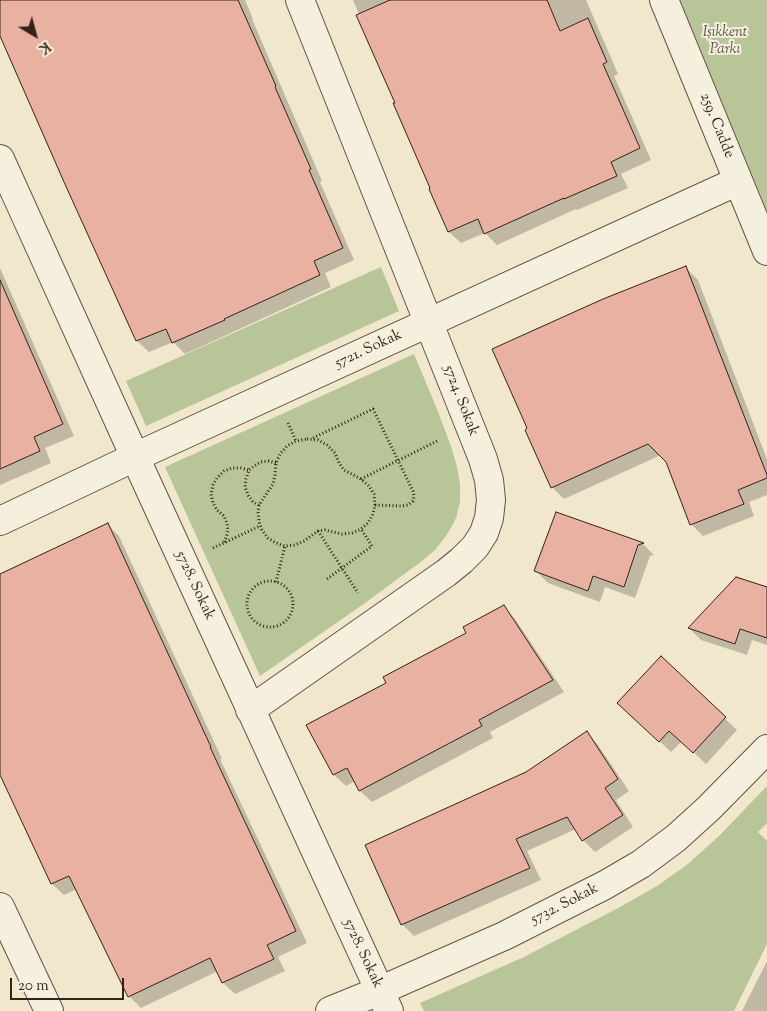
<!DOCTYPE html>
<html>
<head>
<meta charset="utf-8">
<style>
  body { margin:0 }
  #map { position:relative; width:767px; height:1011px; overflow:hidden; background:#f0e7cc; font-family:"Sorts Mill Goudy",serif }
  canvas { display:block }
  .north { position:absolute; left:10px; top:10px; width:50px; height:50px; -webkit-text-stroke:4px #f5efde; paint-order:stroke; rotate:143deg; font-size:14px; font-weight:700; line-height:20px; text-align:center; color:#362119 }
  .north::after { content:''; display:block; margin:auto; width:18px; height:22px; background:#362119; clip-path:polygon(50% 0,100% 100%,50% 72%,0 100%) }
  .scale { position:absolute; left:10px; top:978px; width:114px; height:22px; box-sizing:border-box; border:2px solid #362119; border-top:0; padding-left:6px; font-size:15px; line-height:18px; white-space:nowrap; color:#362119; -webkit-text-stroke:4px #f5efde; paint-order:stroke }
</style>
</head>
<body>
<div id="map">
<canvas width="767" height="1011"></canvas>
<div class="north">K</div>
<div class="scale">20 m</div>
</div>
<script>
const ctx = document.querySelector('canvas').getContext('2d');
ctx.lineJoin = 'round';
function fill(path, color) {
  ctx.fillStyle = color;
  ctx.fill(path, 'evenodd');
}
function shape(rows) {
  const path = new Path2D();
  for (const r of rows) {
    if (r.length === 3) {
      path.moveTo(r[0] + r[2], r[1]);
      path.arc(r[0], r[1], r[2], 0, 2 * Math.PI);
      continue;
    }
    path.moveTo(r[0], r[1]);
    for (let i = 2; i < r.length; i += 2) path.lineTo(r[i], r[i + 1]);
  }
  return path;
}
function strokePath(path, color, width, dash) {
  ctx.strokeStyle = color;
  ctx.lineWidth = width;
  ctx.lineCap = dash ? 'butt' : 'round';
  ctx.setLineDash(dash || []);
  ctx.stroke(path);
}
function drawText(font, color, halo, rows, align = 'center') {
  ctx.font = font + ' "Sorts Mill Goudy",serif';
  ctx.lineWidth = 4;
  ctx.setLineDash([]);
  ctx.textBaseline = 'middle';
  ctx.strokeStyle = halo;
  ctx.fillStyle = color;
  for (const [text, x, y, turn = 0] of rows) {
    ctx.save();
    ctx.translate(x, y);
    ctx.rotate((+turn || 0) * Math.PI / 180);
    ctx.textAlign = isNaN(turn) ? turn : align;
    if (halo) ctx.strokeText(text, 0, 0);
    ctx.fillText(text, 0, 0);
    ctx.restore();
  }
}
fill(shape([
  [664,0,767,0,767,251],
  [381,267,399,311,146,426,126,381],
  [414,354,437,409,451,446,457,467,460,484,460,502,456,518,448,533,435,550,422,561,365,603,260,676,165,467],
  [767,786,767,823,758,832,767,841,767,944,734,1011,424,1011,420,1003,524,957,620,907,657,886,688,864,719,836]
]), '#b8c599');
fill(shape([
  [0,0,245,0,253,19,252,19,322,181,320,182,354,260,325,273,331,287,185,354,173,342,149,352,137,341,0,27],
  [353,0,586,0,618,74,614,76,651,160,621,174,628,188,577,210,576,209,497,245,485,233,461,243,449,232,430,189,432,189,397,103],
  [0,268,74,436,45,448,51,463,0,485],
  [686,268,698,280,767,459,767,495,749,502,754,516,703,536,691,524,667,462,661,455,564,499,552,487],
  [557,513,643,544,654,555,650,556,635,598,605,587,600,602,548,583,536,571],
  [107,524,119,536,222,759,220,759,307,943,278,957,285,971,235,994,223,983,218,971,141,1008,129,996,77,889,64,895,52,884,0,772,0,575],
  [767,588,767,645,752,640,747,655,701,640,689,628],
  [503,607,515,619,564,692,490,732,493,738,372,802,360,791,355,781,346,786,334,775,388,683,468,634],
  [661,658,737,730,706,764,682,741,671,752,631,714],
  [587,733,598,745,629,791,616,800,633,827,595,852,583,840,576,829,527,851,541,880,414,936,402,924,527,773],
  [767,961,767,1011,742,1011]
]), '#0003');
const building = shape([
  [0,0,238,0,276,86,275,87,311,169,309,170,343,248,314,261,320,275,224,319,225,320,172,343,166,329,136,341,64,182,0,36,0,0],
  [390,0,547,0,560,31,588,18,607,62,603,64,640,148,611,162,617,176,564,199,564,198,484,234,478,219,448,232,429,189,430,188,393,103,395,103,356,15,390,0],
  [686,266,767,475,767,478,738,490,744,504,690,525,666,462,648,444,551,488,525,430,527,428,492,349,603,299,686,266],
  [0,280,63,424,34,437,40,451,0,469,0,280],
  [556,512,644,543,638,545,624,587,593,576,588,591,534,571,556,512],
  [108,523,211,747,210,747,296,931,267,945,274,959,222,983,210,958,128,997,69,876,51,884,0,775,0,574,108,523],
  [736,577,767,587,767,638,740,629,735,644,688,628,736,577],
  [504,605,553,680,479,720,482,726,359,791,347,768,333,775,306,725,386,683,383,677,466,633,463,627,504,605],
  [661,656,726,717,693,753,669,731,659,742,617,703,661,656],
  [587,731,618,779,605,788,623,815,582,841,567,817,516,839,530,868,401,925,365,845,526,772,587,731]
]);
fill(building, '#e9b1a1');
strokePath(building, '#362119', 1);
const minor = shape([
  [664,0,767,251],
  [0,159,135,457,389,1011],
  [0,521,135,457,738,181],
  [250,710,446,573,462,560,475,547,484,533,489,518,491,500,489,480,483,459,300,0],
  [0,907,49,1011],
  [330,1011,379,991,504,936,605,885,641,864,676,838,709,808,767,749]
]);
strokePath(minor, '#645246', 30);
strokePath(shape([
  [288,423,296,441],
  [313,438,373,409,413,491,414,496,413,501,408,505,402,506,375,505],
  [307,439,318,440,327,445,335,453,339,463,344,470,361,479,369,486,374,494,375,505,373,514,368,523,361,529,352,533,342,534,325,530,318,531,304,541,295,545,285,546,276,543,268,538,262,530,259,522,258,512,259,505,273,484,275,475,276,463,280,454,287,446,296,441,307,439],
  [361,479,439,440],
  [259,505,253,502,248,495,245,487,246,479,249,470,254,466,261,462,269,461,276,463],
  [318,531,358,593],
  [224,542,226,538,228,531,227,523,224,516,217,510,213,503,211,494,213,485,217,478,224,471,232,468,241,468,249,470],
  [213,548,260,526],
  [327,579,372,546,361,529],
  [270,604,23],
  [276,582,285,546]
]), '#362119', 3, [1, 2.5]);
strokePath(minor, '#f5efde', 28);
drawText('italic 15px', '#5d523f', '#f5efde', [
  ["Işıkkent",725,33],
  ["Parkı",725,50]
]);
drawText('15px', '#362119', '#f5efde', [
  ["259. Cadde",716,126,68],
  ["5721. Sokak",369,350,-25],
  ["5724. Sokak",460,401,69],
  ["5728. Sokak",194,586,65],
  ["5732. Sokak",565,905,-27],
  ["5728. Sokak",362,954,65]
]);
</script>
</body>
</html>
